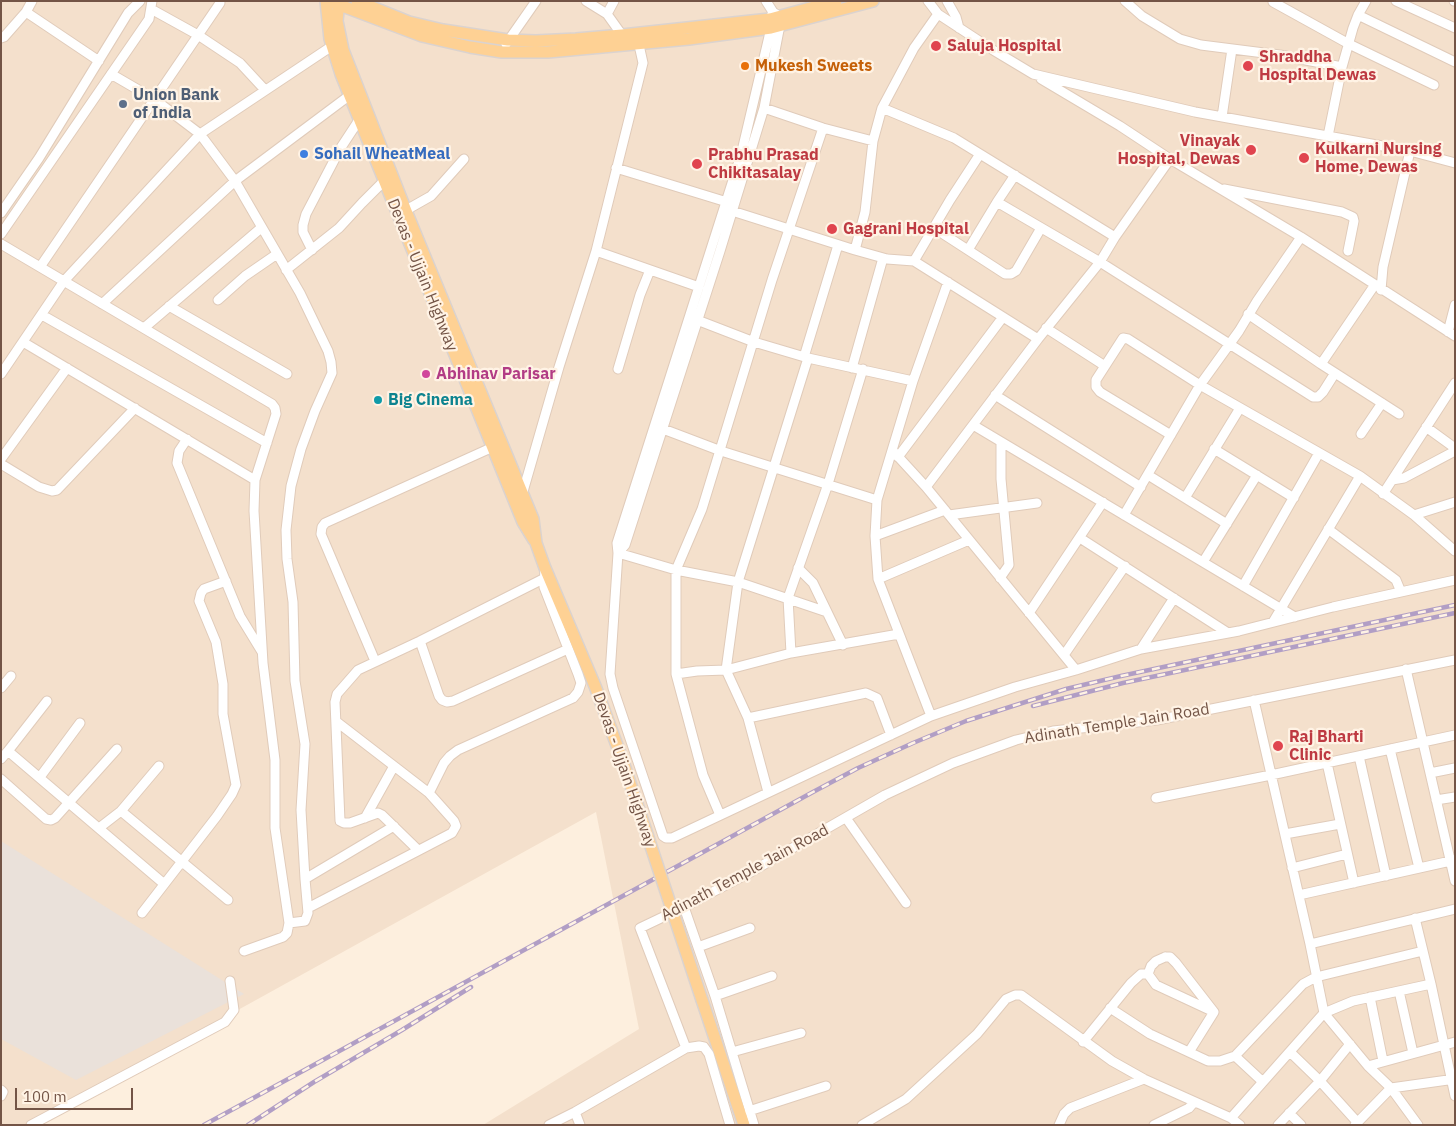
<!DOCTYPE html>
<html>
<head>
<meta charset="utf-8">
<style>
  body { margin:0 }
  #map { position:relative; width:1456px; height:1126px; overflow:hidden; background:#fdefde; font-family:"IBM Plex Sans",sans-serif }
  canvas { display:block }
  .frame { position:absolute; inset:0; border:2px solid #735446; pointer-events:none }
  .scale { position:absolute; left:15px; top:1088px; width:118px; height:22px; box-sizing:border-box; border:2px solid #735446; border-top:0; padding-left:6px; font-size:15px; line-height:18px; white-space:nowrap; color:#735446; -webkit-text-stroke:4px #fff3e5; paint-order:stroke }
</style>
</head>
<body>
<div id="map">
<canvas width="1456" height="1126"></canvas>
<div class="frame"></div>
<div class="scale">100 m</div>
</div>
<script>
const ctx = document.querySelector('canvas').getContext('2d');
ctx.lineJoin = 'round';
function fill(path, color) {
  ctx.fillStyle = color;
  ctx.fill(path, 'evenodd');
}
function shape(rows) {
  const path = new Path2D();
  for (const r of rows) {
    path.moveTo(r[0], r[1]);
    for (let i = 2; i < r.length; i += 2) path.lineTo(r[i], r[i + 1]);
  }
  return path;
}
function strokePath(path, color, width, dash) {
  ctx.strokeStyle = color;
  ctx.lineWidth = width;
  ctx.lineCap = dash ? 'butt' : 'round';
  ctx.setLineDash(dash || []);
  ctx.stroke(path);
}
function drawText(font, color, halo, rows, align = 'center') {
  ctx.font = font + ' "IBM Plex Sans",sans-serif';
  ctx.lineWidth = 4.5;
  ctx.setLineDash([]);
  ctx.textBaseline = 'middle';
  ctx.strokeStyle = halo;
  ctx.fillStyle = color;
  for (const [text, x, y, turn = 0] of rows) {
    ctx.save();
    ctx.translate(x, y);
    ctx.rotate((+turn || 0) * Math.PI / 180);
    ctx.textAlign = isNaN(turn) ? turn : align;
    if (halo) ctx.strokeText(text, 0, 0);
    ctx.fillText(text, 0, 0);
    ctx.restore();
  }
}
fill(shape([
  [1,1,1455,1,1455,1125,483,1125,639,1029,596,812,30,1125,1,1125]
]), '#f4e0cc');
fill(shape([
  [1,841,244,994,76,1080,1,1039]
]), '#eae1da');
const minor = shape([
  [586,1,607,14,622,35],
  [928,1,938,14,993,50,1033,74,1195,112,1410,151,1455,163],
  [947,1,956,17,959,28],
  [1125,1,1142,16,1180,39,1201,45,1280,55,1342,67],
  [1396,1,1455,28],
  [1454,1,1455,1],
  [1273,2,1349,44,1434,85],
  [151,9,198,35,240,63,265,90],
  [26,12,32,1],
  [773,12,770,19,771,28,741,155,617,543,618,553,610,674,613,688,663,836,666,838,672,838,931,716,1015,687,1076,670,1141,649,1239,631,1333,607,1455,580],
  [607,14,614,1],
  [1358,15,1366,1],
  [1,38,4,37,26,12,99,61],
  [506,44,536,1],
  [111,74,154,99,200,134,235,181,300,293,328,351,331,362,332,373,315,411,301,449,291,486,286,530,287,559,293,602,295,681,305,744,301,810,305,879,308,913,305,921,289,923],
  [1041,79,1120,126,1170,159,1301,237,1455,336],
  [764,108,823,128,873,141],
  [882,108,954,138,1115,237],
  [1222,117,1232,49],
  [1328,136,1342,67,1353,28,1358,15,1455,62],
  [616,168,727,202],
  [1015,175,997,202,1100,262,1313,397,1318,397,1323,392,1335,373],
  [1224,189,1342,212,1353,217,1354,221,1348,251],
  [732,211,855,250,887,259,914,261,1038,339],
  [1,213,39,158,128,13,140,1],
  [401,213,431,196,464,159],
  [934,228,1005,274,1011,274,1016,271,1041,228],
  [1,234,149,19,152,1],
  [1,244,272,404,275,408,276,414,255,480,254,511,263,663,275,760,275,828,289,923,287,933,283,937,244,951],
  [312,250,303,232,303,225,306,214,340,149,359,120],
  [855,250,865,212,873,141,882,108,914,48,938,14],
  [968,250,997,202],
  [596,251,699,287],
  [914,261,950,200,980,154],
  [40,267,220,3],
  [286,270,339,228,362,203,384,181],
  [1381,290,1383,267,1410,151],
  [218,300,245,276,277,254],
  [102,304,235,181,350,95],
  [169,306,287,374],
  [1248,314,1321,364,1399,414],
  [42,315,267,443],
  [697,320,754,342,808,358,913,381],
  [144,328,261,228],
  [1046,328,1105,366],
  [1448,332,1455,305],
  [23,342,255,480],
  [804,357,838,245],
  [1321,364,1374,286],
  [852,368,883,258],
  [618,369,640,295,650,270],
  [1,374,64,281,200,134,332,46],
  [995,395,1141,487],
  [973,425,1295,617],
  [1426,427,1455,448],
  [663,429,721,451,877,500],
  [1361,434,1382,403],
  [1171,435,1100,392,1096,387,1096,380,1123,338,1128,339,1200,385,1360,476,1414,515,1455,551],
  [187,439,179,451,177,463,240,616,262,652],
  [1214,449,1294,498],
  [893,451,926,487,1076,670],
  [898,457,1003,317],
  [1,459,67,368],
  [1,464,39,487,52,491,57,490,135,408],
  [1148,475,1227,524],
  [1392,480,1404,478,1455,451],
  [926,487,1038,339,1100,262,1115,237,1170,159],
  [1383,494,1455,383],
  [522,495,559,367,596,251,643,63,639,45],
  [1185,498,1240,408],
  [949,515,1037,503],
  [1124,515,1200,385,1239,331,1257,301,1301,237],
  [1414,515,1455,502],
  [1328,529,1396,580,1401,592],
  [875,536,945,510],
  [1080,538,1228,633],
  [618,553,625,545,720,251,764,108,780,25,779,16,773,12,766,1],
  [618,553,676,570,738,582,827,612],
  [1203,562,1257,475],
  [798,568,813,583,843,645],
  [1000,578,1009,565,1001,479,1001,442],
  [878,579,969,540],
  [1243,586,1319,453],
  [1029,613,1103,502],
  [1273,622,1360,476],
  [420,641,439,696,442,700,447,702,453,701,568,649],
  [1141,649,1174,598],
  [791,653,788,598,828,484,863,369],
  [1064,655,1125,566],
  [375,661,321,534,322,527,325,523,493,447],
  [1406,669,1455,881],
  [676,674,697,671,726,670,791,653,899,634],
  [1,688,11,676],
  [1254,700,1310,944,1324,1013,1368,1066,1391,1088,1418,1125],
  [931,716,878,579,875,536,877,500,913,381,948,282],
  [748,718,866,693,877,698,891,735],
  [337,722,429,793],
  [1390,749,1419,868],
  [8,751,47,701],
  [1359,756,1386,876],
  [1,759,8,751,163,883],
  [1327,763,1354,883],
  [1430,773,1455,768],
  [40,777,80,723],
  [1,779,46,819,51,820,55,818,117,749],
  [768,792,748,718,726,670,738,582,808,358],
  [1156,798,1271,775,1455,735],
  [1436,800,1455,797],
  [121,811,159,766],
  [720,815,703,775,676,674,676,570,702,509,772,280,823,128],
  [365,818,394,766],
  [846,818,906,903],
  [99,828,121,811,228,900],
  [1285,834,1340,824],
  [418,850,382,815,378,813,350,823,344,823,340,821,335,702,337,694,358,670,420,641,543,579],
  [1292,868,1347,854],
  [305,879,394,826],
  [1299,895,1455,860],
  [684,907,715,996,754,1125],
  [308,908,452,833,456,826,454,821,429,793,444,763,450,756,458,750,573,698,578,692,581,683,578,674,544,587,545,568],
  [142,913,217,816,232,794,236,785,223,714,223,684,216,642,199,601,201,593,204,589,226,581],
  [1415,918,1431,984,1455,1096],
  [1310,944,1455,909],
  [698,947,750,928],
  [1165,957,1170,957,1176,963,1214,1012,1156,985,1148,974,1151,966,1156,961,1165,957],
  [1399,991,1413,1053],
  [715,996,772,976],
  [1370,997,1383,1061],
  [1110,1008,1150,1034,1208,1061,1220,1061,1235,1056,1303,984,1316,977,1423,951],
  [1083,1042,1131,983,1141,974,1148,974],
  [686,1048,640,928,684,907,749,873,885,795,953,763,1016,740,1053,731,1157,720,1455,660],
  [732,1052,801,1033],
  [1189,1052,1214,1012],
  [1290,1052,1320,1081,1358,1123],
  [1235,1056,1263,1082],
  [1368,1066,1455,1042],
  [1,1090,3,1092,1,1096],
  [749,1111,826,1086],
  [575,1112,580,1125],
  [1289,1113,1301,1125],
  [1231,1118,1324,1013,1353,1001,1431,984],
  [31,1125,225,1022,234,1010,230,981],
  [549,1125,575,1112,686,1048,699,1046,704,1047,709,1054,730,1125],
  [862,1125,906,1099,977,1034,1006,999,1015,995,1021,995,1112,1061,1144,1079,1231,1118,1240,1125],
  [1059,1125,1064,1114,1070,1108,1144,1079],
  [1154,1125,1189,1108,1194,1102],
  [1278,1125,1320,1081,1350,1044],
  [1355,1125,1391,1088,1455,1079]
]);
const major = shape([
  [326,1,330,39,341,74,523,522,534,540],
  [339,1,337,21,343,50,406,211,533,519,536,543,545,568,595,686,622,759],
  [357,1,409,22,443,30,508,40,536,41,576,39,622,35,770,19,836,1],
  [332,2,422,36,470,47,502,52,548,52,689,39,771,28,873,1],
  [702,1000,744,1125]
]);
strokePath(minor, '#e0cbba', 11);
strokePath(major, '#dbd3cf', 14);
strokePath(minor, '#fff', 9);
strokePath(major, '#fed194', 11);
const rail = shape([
  [1033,706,1123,683,1455,613],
  [204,1125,813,792,858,768,913,743,966,721,1066,689,1121,676,1455,605],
  [248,1125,314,1082,402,1030,471,987]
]);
strokePath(rail, '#b19ec5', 4.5);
strokePath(rail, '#fff3e5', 2.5, [8]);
const majorBridge = shape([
  [622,759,702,1000]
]);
strokePath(majorBridge, '#dbd3cf', 14, []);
strokePath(majorBridge, '#fed194', 11);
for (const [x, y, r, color] of [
  [936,46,6,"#e0444e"],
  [745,66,5,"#e8710a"],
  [1248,66,6,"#e0444e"],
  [123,104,5,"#5c6f8a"],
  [1251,150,6,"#e0444e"],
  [304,154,5,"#3f7fe0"],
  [1304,158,6,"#e0444e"],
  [697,164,6,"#e0444e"],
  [832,229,6,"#e0444e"],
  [426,374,5,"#d1479c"],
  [378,400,5,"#0f9aa8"],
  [1278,746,6,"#e0444e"]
]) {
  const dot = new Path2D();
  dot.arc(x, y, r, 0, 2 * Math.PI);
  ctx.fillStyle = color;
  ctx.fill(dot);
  strokePath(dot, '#fff3e5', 2);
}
drawText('bold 16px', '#be3a42', '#fff3e5', [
  ["Saluja Hospital",947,46],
  ["Shraddha",1259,57],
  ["Hospital Dewas",1259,75],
  ["Vinayak",1240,141,"right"],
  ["Hospital, Dewas",1240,159,"right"],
  ["Kulkarni Nursing",1315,149],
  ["Home, Dewas",1315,167],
  ["Prabhu Prasad",708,155],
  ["Chikitasalay",708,173],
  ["Gagrani Hospital",843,229],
  ["Raj Bharti",1289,737],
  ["Clinic",1289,755]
], 'left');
drawText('bold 16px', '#c56008', '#fff3e5', [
  ["Mukesh Sweets",755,66]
], 'left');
drawText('bold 16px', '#4e5e75', '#fff3e5', [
  ["Union Bank",133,95],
  ["of India",133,113]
], 'left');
drawText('bold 16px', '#366cbe', '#fff3e5', [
  ["Sohail WheatMeal",314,154]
], 'left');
drawText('16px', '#735446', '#fff3e5', [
  ["Devas - Ujjain Highway",422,275,68],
  ["Adinath Temple Jain Road",1117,724,-9],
  ["Devas - Ujjain Highway",624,770,71],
  ["Adinath Temple Jain Road",745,873,-28]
]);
drawText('bold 16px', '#b23c85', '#fff3e5', [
  ["Abhinav Parisar",436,374]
], 'left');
drawText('bold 16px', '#0d838f', '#fff3e5', [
  ["Big Cinema",388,400]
], 'left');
</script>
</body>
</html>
